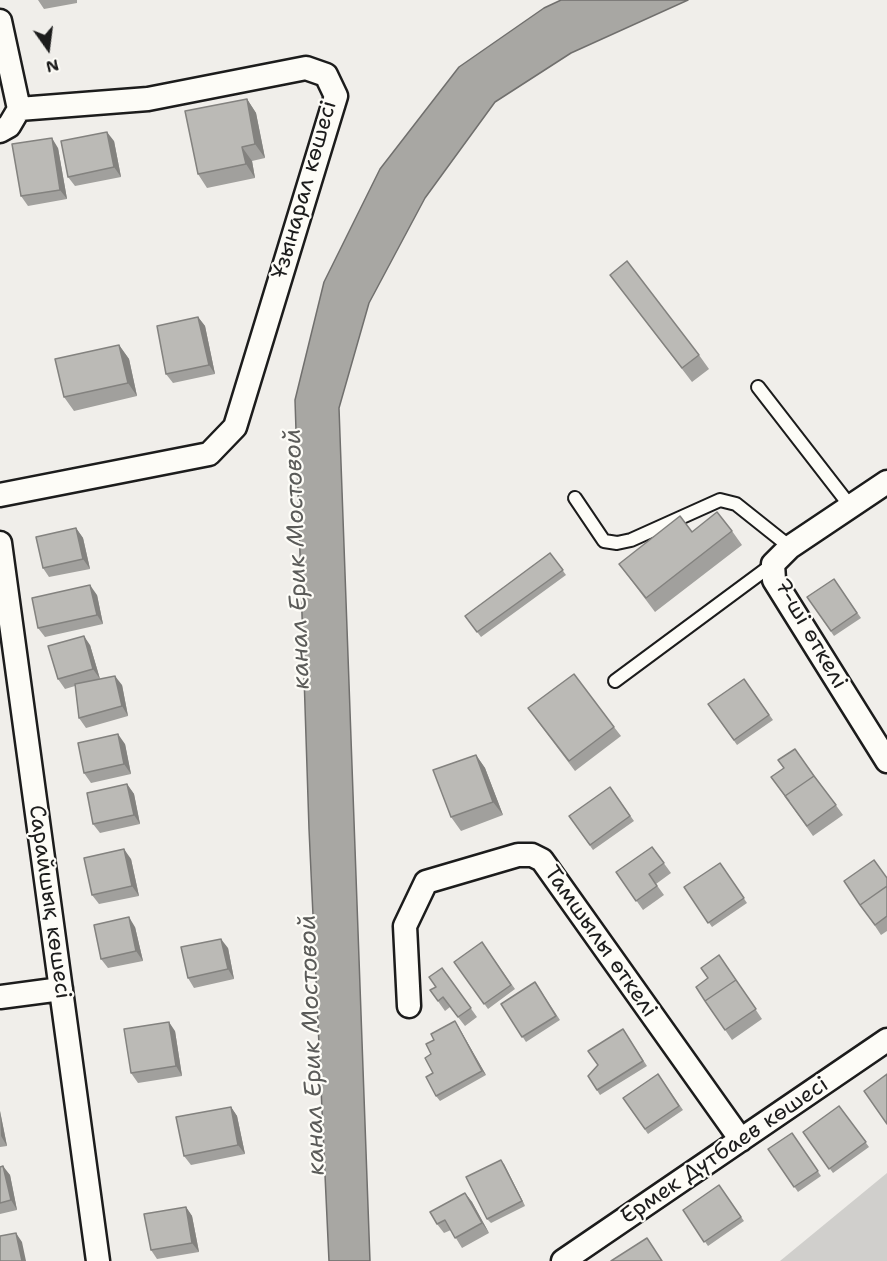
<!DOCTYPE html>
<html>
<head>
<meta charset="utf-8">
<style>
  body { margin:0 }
  #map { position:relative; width:887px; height:1261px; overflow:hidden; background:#f0eeea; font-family:"Shantell Sans",sans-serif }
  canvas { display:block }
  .north { position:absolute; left:18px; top:18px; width:60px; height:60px; -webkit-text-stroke:4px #fdfcf7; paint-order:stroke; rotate:166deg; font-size:16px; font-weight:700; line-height:24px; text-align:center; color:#1c1c1c }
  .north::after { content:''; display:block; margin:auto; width:21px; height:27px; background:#1c1c1c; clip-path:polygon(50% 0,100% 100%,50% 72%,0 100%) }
</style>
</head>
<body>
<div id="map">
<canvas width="887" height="1261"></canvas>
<div class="north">N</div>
</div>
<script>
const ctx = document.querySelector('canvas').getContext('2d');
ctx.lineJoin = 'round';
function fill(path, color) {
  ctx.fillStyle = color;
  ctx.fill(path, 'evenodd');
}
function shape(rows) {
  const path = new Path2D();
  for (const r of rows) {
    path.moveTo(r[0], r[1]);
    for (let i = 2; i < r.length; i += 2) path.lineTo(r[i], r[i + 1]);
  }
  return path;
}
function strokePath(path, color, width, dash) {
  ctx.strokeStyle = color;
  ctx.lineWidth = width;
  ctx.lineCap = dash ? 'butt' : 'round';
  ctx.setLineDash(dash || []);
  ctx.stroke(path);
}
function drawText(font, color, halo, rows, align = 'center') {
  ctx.font = font + ' "Shantell Sans",sans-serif';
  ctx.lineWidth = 4.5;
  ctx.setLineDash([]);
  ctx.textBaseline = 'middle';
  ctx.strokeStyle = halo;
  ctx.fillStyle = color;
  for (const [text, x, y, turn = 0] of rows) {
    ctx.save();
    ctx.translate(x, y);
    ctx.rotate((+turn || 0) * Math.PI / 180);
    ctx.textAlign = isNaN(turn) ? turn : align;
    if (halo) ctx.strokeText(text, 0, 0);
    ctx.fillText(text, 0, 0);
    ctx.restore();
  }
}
fill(shape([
  [887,1173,887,1261,780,1261]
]), '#d0cfcc');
const water = shape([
  [561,0,688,0,571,53,495,102,425,198,369,303,339,408,370,1261,329,1261,309,829,295,400,324,282,380,169,459,67,544,8,561,0]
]);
fill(water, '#a8a7a3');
strokePath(water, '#706f6d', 1.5);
const service = shape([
  [758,387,851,507],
  [575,498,604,541,617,543,631,540,720,500,736,504,790,547],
  [615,681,773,564]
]);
const minor = shape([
  [0,21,19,109],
  [0,131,9,126,19,109,148,99,306,68,326,75,336,96,235,427,209,454,0,495],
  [887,482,790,547,773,564,774,580,887,761],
  [0,543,98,1261],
  [0,997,61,989],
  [409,1006,405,926,426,882,518,855,532,855,542,860,741,1140],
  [563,1261,887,1040]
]);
strokePath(service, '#1c1c1c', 16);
strokePath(minor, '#1c1c1c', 27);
strokePath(service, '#fdfcf7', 12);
strokePath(minor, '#fdfcf7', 22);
fill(shape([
  [38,0,77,0,77,3,44,9],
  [247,99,256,113,265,158,252,161,255,178,207,188,198,174],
  [114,141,121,177,75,186,68,177],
  [58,148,67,199,28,206,21,196],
  [610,275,699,355,709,369,692,382],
  [198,317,205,326,215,374,173,383,166,374],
  [119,345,129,359,137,396,74,411,64,397],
  [76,528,83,538,90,569,49,577,43,568],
  [732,531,742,545,655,612,619,564],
  [550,553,566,575,481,637,465,616],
  [834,579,861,618,834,636,807,597],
  [97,595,103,624,45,637,38,628],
  [90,645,100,679,122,685,128,716,86,728,79,718,75,686,65,689,58,679],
  [744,679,773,720,737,745,708,704],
  [535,718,614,727,621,736,575,771],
  [125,744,131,774,91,783,84,773],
  [795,749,843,815,813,836,771,777,784,768],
  [476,755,485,768,503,815,461,831,451,817],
  [127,784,134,794,140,824,100,833,93,824],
  [610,787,634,821,593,850,569,816],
  [652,847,671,873,656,884,664,895,643,910,616,872],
  [131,859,139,896,99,904,92,895],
  [720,863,747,903,712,927,684,887],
  [887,878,887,931,881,935,867,914],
  [135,927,143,961,108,968,101,959],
  [482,942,515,989,488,1009,454,962],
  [228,948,234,979,194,988,188,978],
  [719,955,762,1019,732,1040,696,987,708,978],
  [442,968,477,1017,465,1026,450,1007,445,1011,430,990,436,987],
  [535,982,560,1020,526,1042,501,1004],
  [458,1026,486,1075,440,1101,436,1096,431,1054],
  [623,1029,647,1066,600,1095,588,1076,598,1065],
  [175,1031,182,1076,138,1083,131,1073],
  [658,1074,683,1110,648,1134,623,1098],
  [839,1106,869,1147,833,1173,803,1132],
  [231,1107,237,1116,245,1154,191,1165,184,1156],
  [0,1111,7,1146,0,1147],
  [792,1133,821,1176,798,1192,768,1149],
  [504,1164,525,1206,491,1223,487,1219],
  [0,1167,10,1175,17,1210,0,1214],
  [719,1185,744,1221,708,1246,683,1210],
  [465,1193,472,1202,489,1233,462,1248,451,1230,444,1233,437,1224],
  [186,1207,192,1216,199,1252,157,1259,151,1250]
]), '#a1a09d');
fill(shape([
  [247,99,256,113,265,158,255,144],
  [107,132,114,141,121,177,114,167],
  [52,138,58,148,67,199,60,190],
  [242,147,252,161,255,178,246,164],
  [198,317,205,326,215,374,209,365],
  [119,345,129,359,137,396,128,383],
  [76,528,83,538,90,569,83,559],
  [90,585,97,595,103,624,97,615],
  [84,636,90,645,100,679,93,669],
  [115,676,122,685,128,716,122,706],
  [118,734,125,744,131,774,124,764],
  [476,755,485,768,503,815,493,802],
  [127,784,134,794,140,824,134,815],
  [124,849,131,859,139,896,132,886],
  [129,917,135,927,143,961,136,951],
  [221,939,228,948,234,979,228,969],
  [455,1021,458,1026,486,1075,482,1071],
  [169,1022,175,1031,182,1076,176,1066],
  [231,1107,237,1116,245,1154,238,1145],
  [0,1111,7,1146,1,1136],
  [501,1160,504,1164,525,1206,522,1201],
  [3,1166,10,1175,17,1210,11,1200],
  [465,1193,472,1202,489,1233,482,1223],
  [186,1207,192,1216,199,1252,192,1243],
  [16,1233,22,1242,26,1261,22,1261]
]), '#83827f');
const building = shape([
  [247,99,255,144,242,147,246,164,198,174,185,111,247,99],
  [107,132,114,167,68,177,61,141,107,132],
  [52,138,60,190,21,196,12,144,52,138],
  [627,261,699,355,682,368,610,275,627,261],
  [198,317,209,365,166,374,157,326,198,317],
  [119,345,128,383,64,397,55,359,119,345],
  [717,512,732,531,646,598,619,564,680,516,692,532,717,512],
  [76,528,83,559,43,568,36,537,76,528],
  [550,553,563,570,477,632,465,616,550,553],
  [834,579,857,613,831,631,807,597,834,579],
  [90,585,97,615,38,628,32,598,90,585],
  [84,636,93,669,58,679,48,646,84,636],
  [574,674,614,727,569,761,528,708,574,674],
  [115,676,122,706,79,718,75,684,115,676],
  [744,679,769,715,734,740,708,704,744,679],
  [118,734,124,764,84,773,78,743,118,734],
  [795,749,814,776,785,796,789,801,771,777,784,768,778,760,795,749],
  [476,755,493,802,451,817,433,770,476,755],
  [814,776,836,805,807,826,785,796,814,776],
  [127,784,134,815,93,824,87,793,127,784],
  [610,787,630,816,590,845,569,816,610,787],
  [652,847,664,863,649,874,657,886,636,901,616,872,652,847],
  [124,849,132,886,92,895,84,858,124,849],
  [874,860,887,878,887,886,860,905,844,881,874,860],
  [720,863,744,898,708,923,684,887,720,863],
  [887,886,887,916,875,925,860,905,887,886],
  [129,917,136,951,101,959,94,925,129,917],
  [221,939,228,969,188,978,181,947,221,939],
  [482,942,511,985,484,1004,454,962,482,942],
  [719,955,736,980,705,1001,696,987,708,978,701,968,719,955],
  [442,968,471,1008,458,1017,443,997,438,1001,430,990,436,987,429,977,442,968],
  [736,980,756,1009,725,1030,705,1001,736,980],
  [535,982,556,1016,522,1037,501,1004,535,982],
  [455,1021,482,1071,436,1096,426,1077,433,1073,425,1058,431,1054,426,1044,434,1040,431,1034,455,1021],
  [169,1022,176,1066,131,1073,124,1029,169,1022],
  [623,1029,643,1061,597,1090,588,1076,598,1065,588,1051,623,1029],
  [658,1074,679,1106,645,1129,623,1098,658,1074],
  [887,1074,887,1124,864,1091,887,1074],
  [839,1106,866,1142,829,1169,803,1132,839,1106],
  [231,1107,238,1145,184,1156,176,1117,231,1107],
  [792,1133,818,1171,794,1187,768,1149,792,1133],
  [501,1160,522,1201,487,1219,466,1177,501,1160],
  [3,1166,11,1200,0,1203,0,1167,3,1166],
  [719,1185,741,1217,704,1242,683,1210,719,1185],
  [465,1193,482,1223,455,1238,445,1220,437,1224,430,1212,465,1193],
  [186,1207,192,1243,151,1250,144,1214,186,1207],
  [16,1233,22,1261,0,1261,0,1236,16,1233],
  [647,1238,662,1261,611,1261,647,1238]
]);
fill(building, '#bbbab6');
strokePath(building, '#83827f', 1.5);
drawText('22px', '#1c1c1c', '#fdfcf7', [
  ["Ұзынарал көшесі",305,190,-74],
  ["7-шi өткелi",810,634,60],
  ["Сарайшық көшесі",49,902,82],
  ["Тамшылы өткелі",600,942,55],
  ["Ермек Дүтбаев көшесi",725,1151,-34]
]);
drawText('italic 24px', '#5b5b59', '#fdfcf7', [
  ["канал Ерик Мостовой",298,559,-92],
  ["канал Ерик Мостовой",313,1045,-92]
]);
</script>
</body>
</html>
